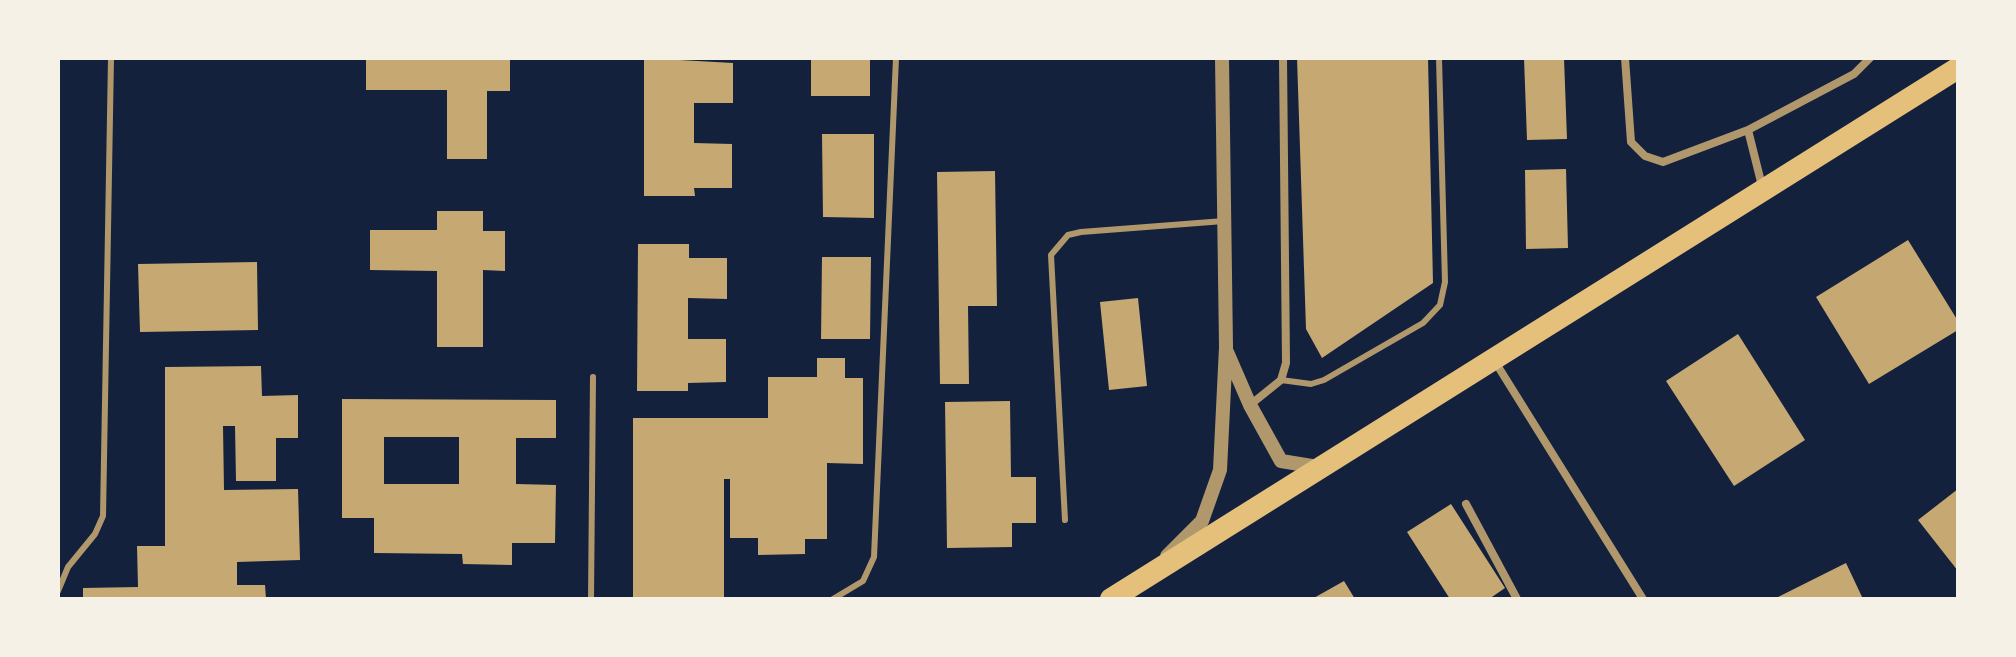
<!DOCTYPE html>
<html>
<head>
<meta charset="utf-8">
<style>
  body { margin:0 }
  #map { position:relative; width:2016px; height:657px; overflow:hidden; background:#14213d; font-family:"Space Grotesk",sans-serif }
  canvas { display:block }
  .frame { position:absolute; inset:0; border:60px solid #f6f1e7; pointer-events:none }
</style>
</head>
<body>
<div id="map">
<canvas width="2016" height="657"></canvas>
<div class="frame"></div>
</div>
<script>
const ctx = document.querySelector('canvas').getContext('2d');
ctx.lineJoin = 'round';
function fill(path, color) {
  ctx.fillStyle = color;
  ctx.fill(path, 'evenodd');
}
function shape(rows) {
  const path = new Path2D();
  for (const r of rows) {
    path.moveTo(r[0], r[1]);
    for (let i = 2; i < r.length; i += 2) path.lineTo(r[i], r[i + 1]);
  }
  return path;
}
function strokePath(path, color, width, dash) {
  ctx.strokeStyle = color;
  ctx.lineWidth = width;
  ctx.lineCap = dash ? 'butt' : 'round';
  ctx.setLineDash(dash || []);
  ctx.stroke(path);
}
fill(shape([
  [366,58,510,58,510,91,487,91,487,159,447,159,447,90,366,90],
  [644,58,733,63,733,103,694,103,694,143,732,144,732,188,694,188,695,196,644,196],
  [811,58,870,58,870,96,811,96],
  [1297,58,1428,58,1433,283,1322,358,1306,329],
  [1524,58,1564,58,1567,139,1527,140],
  [822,134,874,134,874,218,823,217],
  [1566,169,1568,248,1526,249,1525,170],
  [995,171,997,306,968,306,969,384,940,384,937,172],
  [437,211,483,211,483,231,505,231,505,271,483,270,483,347,437,347,437,271,370,270,370,230,437,230],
  [1908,240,1958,321,1958,330,1869,384,1816,297],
  [638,244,689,244,689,258,727,258,727,299,688,298,688,339,726,339,726,382,688,383,688,391,637,391],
  [822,257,871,257,870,339,821,339],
  [257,262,258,330,140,332,138,264],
  [1138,298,1147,386,1109,390,1100,302],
  [1738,334,1805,440,1734,486,1666,381],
  [817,358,845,358,845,378,863,378,863,464,827,463,827,539,805,539,805,554,758,555,758,538,730,538,730,479,724,479,724,599,633,599,633,418,768,418,768,377,817,377],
  [261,366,262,396,298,395,298,438,276,438,276,481,236,481,235,426,223,426,224,490,298,489,300,560,237,562,237,585,265,585,266,599,83,599,83,588,138,587,137,546,165,546,165,367],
  [342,399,556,400,556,438,516,438,516,484,556,485,555,543,512,543,512,565,463,564,462,554,374,553,374,518,342,518],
  [384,437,459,437,459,484,384,484],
  [1010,401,1011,477,1036,477,1036,523,1012,523,1012,547,947,548,945,402],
  [1958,489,1958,571,1918,520],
  [1451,504,1505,588,1489,599,1450,599,1407,532],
  [1846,563,1863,599,1774,599],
  [1344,581,1355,599,1312,599]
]), '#c6a872');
strokePath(shape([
  [1281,380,1311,384,1324,380,1423,323,1440,305,1445,282,1439,58],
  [1065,520,1051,255,1068,235,1081,232,1224,221],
  [58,591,68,567,95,534,103,516,111,58],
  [591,599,593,377],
  [833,599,863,581,874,557,896,58]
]), '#b1986c', 6);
strokePath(shape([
  [1625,58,1631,142,1645,156,1663,162,1748,130,1854,74,1870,58],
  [1748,130,1763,190],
  [1494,360,1643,599],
  [1250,405,1281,380,1286,363,1283,58],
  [1466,504,1517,599]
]), '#b1986c', 8);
strokePath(shape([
  [1227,352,1250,405,1281,461,1318,467],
  [1167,556,1202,521,1220,470,1226,347,1222,58]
]), '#b1986c', 14);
strokePath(shape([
  [1111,599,1958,68]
]), '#e5c07b', 22);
</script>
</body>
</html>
